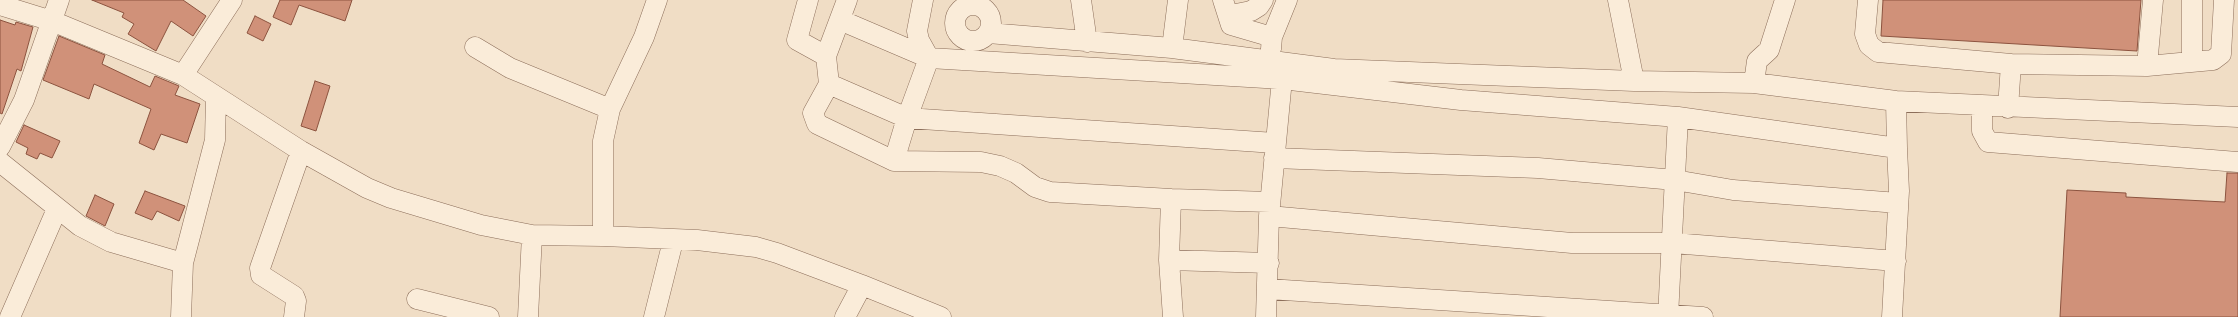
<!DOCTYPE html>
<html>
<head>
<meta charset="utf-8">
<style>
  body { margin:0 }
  canvas { display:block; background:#f0ddc5 }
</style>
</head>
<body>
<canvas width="2238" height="317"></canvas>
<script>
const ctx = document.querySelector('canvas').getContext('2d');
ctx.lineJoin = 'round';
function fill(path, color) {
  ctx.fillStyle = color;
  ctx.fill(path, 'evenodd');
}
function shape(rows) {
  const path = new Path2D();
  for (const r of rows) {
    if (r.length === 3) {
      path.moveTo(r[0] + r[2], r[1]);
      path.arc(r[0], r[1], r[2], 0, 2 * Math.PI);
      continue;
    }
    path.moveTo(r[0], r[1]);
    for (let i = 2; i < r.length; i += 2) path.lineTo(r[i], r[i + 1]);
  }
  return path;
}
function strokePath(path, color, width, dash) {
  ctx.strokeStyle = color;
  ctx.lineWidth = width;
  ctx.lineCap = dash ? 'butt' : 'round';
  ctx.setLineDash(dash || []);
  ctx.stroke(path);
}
const building = shape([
  [92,0,183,0,206,16,193,36,171,21,156,51,128,34,134,24,122,17,124,13,92,0],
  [280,0,352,0,345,21,299,5,291,25,273,17,280,0],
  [1883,0,2141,0,2137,51,1881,36,1883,0],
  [255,16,271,24,263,41,247,33,255,16],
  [0,20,15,25,16,22,33,27,21,71,17,69,2,114,0,113,0,20],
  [59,36,105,55,102,64,150,87,155,76,179,86,175,95,200,104,187,143,161,134,154,150,139,143,151,109,94,84,89,99,43,80,59,36],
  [315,81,330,86,316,131,301,126,315,81],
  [24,125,60,141,52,158,40,153,37,159,26,154,28,148,16,142,24,125],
  [2227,173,2238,173,2238,317,2060,317,2067,190,2126,193,2126,197,2225,202,2227,173],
  [145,191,185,206,179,221,157,211,152,220,135,213,145,191],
  [95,195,114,204,105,226,86,216,95,195]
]);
fill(building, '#d09179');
strokePath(building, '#8c533f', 1);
const minor = shape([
  [808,0,797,40,826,56,829,84,813,113,817,124,894,161,981,162,1000,166,1016,173,1035,187,1050,192,1171,199,1169,260,1173,317],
  [1081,0,1087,42],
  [1223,0,1231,25,1272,37],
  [1618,0,1634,81],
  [1868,0,1865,34,1869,45,1878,52,2011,64,2008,108],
  [2192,0,2192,62],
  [0,5,52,21,183,75,301,151,367,188,391,198,481,225,532,235,603,236,697,240,756,247,777,253,862,285,941,317],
  [973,23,18],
  [1236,14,1251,11,1259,6,1263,0],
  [840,20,929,58,1282,79,1269,216,1266,317],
  [988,33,1172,48,1334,69,1634,81,1754,83,1896,101,2238,117],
  [475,47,510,68,610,109],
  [1172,48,1178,0],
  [1271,49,1272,37,1287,0],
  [826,56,847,0],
  [2011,64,2147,66,2213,60,2221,54,2224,0],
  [2147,66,2153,0],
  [183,75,232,0],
  [1282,79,1461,100,1678,117,1897,148,1896,101],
  [1754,83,1757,61,1769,50,1785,0],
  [829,84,907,118,1275,143],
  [1982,106,1982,131,1988,142,2238,162],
  [0,147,24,100,59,0],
  [1274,158,1538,168,1675,180,1733,190,1898,203],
  [894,161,907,118,929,58,919,40,917,31,923,0],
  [0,162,80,226,111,242,183,263],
  [1171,199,1270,202],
  [1269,216,1572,243,1673,243,1896,261],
  [603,236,603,141,610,109,644,37,657,0],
  [1169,260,1269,263],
  [1268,289,1703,317],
  [417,299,489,317],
  [10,317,57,209],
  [181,317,183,263,215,140,216,97],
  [294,317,296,301,294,296,261,275,260,268,301,151],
  [528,317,532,235],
  [654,317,673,241],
  [845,317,862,285],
  [1668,317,1678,117],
  [1892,317,1899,191,1897,148]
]);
strokePath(minor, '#8c6e5a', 21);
strokePath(minor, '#faecd9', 20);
</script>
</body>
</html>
